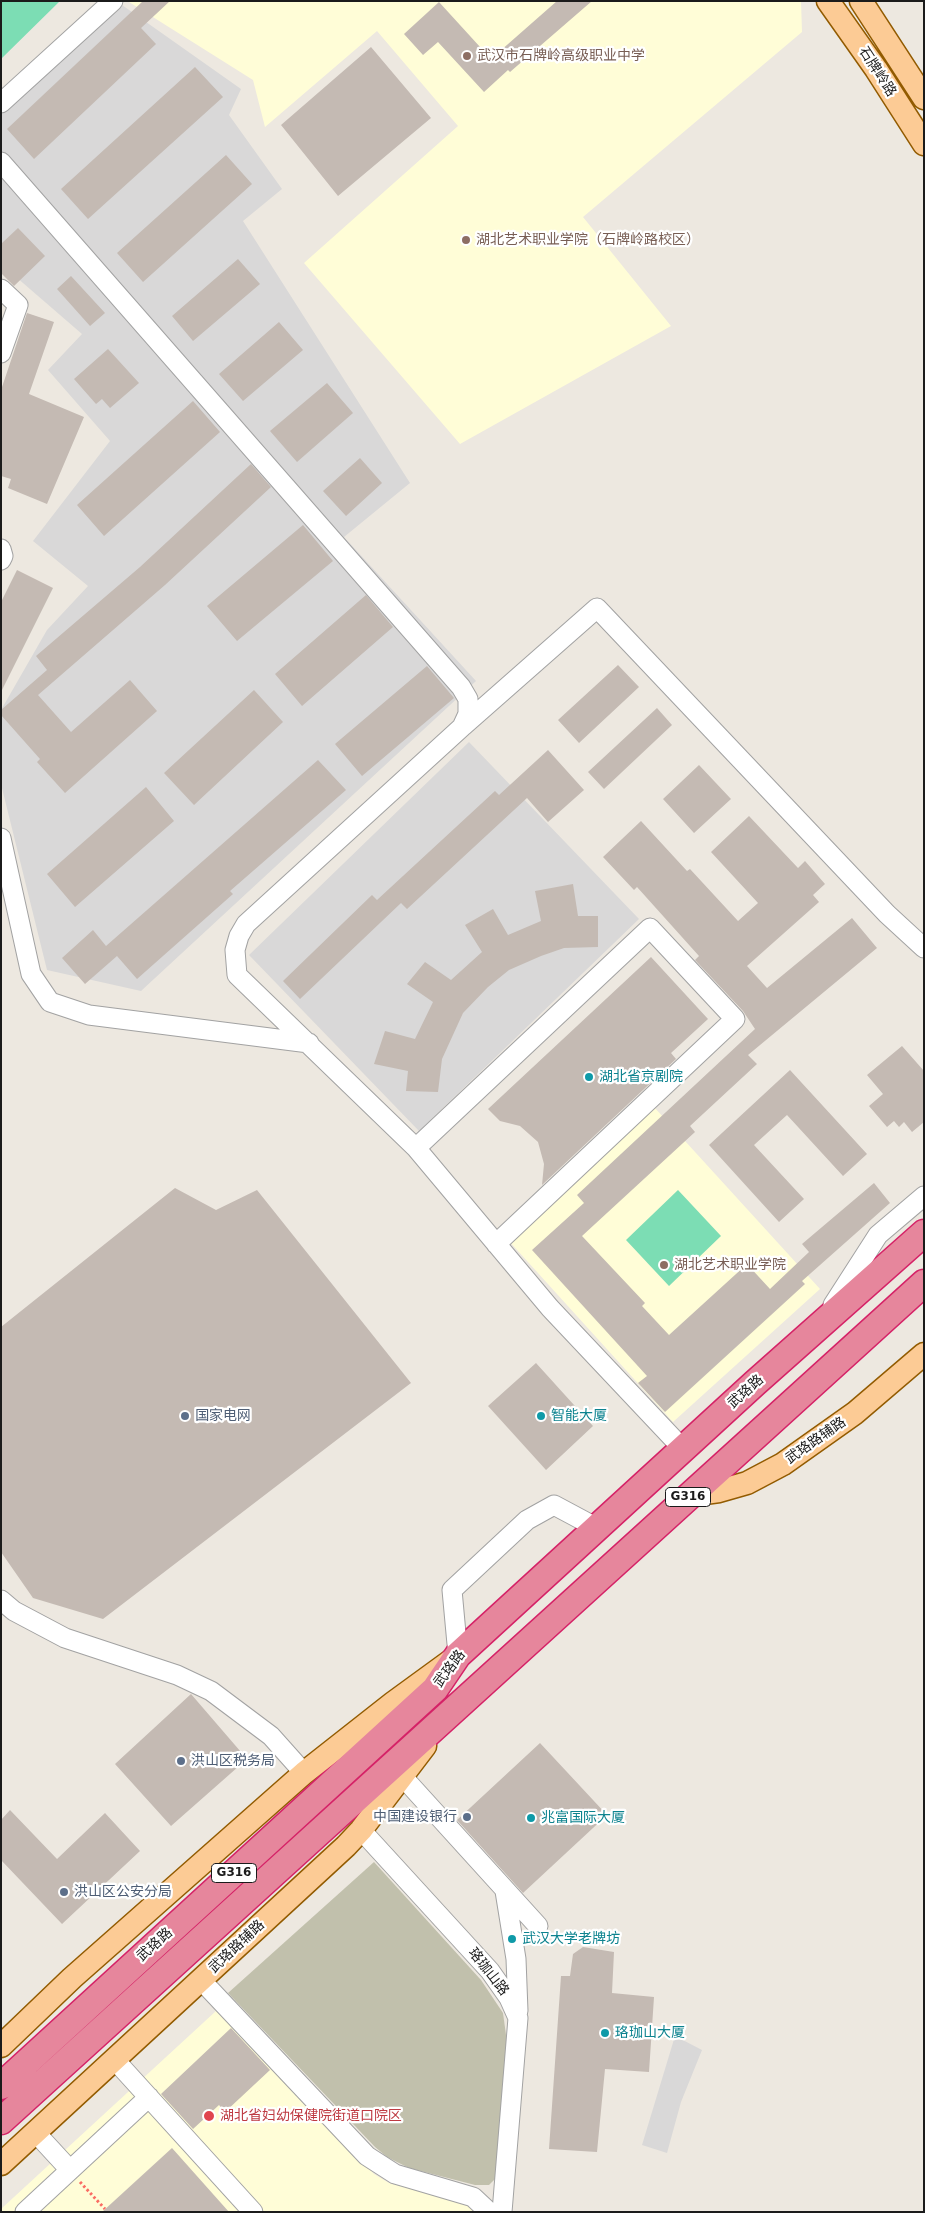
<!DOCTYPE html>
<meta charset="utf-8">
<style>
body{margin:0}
#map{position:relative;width:925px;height:2213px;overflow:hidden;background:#ede8e0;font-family:"DejaVu Sans",sans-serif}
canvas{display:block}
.frame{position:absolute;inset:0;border:2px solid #1b1b1b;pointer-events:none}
</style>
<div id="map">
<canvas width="925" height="2213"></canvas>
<div class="frame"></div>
</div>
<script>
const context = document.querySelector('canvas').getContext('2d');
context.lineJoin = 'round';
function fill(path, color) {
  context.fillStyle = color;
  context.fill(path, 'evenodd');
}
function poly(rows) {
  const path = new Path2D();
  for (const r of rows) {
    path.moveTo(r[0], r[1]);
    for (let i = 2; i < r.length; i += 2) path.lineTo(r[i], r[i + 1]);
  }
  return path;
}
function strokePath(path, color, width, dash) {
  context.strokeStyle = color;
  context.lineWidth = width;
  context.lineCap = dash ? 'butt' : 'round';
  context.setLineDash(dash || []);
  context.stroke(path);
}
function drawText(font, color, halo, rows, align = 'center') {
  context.font = font + ' "DejaVu Sans","Noto Sans SC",sans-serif';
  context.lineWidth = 4.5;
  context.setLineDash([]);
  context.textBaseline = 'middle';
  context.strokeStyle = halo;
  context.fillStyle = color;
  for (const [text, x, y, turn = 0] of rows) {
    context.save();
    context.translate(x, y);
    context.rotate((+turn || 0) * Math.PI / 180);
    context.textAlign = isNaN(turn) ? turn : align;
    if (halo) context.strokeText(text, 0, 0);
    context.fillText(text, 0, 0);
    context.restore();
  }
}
fill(poly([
 [122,5,241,89,229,115,282,189,243,221,410,483,344,537,476,681,141,991,47,970,1,784,1,710,47,630,88,586,33,541,110,441,48,370,82,334,1,264,1,111],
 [469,742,639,919,419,1131,249,955],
 [675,2036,702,2050,681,2102,667,2153,642,2145]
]), '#d9d8d8');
fill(poly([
 [801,1,802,32,583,217,671,326,460,444,304,263,458,126,377,31,265,127,253,80,129,2],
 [654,1107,820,1289,673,1422,508,1240],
 [216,2011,374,2174,389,2183,469,2204,479,2212,1,2212,1,2209]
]), '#fffdd7');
fill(poly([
 [374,1862,481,1980,503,2013,507,2042,498,2176,489,2185,475,2185,409,2168,387,2157,375,2147,228,1993]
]), '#c1c0ac');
fill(poly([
 [1,1,60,1,1,59],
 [678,1190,721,1236,669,1286,626,1240]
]), '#7cddb4');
fill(poly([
 [143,1,170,1,141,28,156,44,34,159,7,129],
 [557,1,592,1,510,72,508,70,484,92,438,42,423,55,404,34,439,2,491,59],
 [371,47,431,118,338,196,281,125],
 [195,67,223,97,88,219,61,189],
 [226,155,252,184,143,282,117,253],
 [18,228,45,256,14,286,1,273,1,244],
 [238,259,260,284,193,341,172,316],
 [71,276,105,313,90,326,57,289],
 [27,313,54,322,29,394,84,417,47,504,8,488,11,479,1,476,1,390],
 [279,322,303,350,243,401,219,374],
 [108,349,139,383,110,408,102,399,96,404,74,379],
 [327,383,353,413,297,462,270,431],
 [193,401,220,432,104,536,77,505],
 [360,458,382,483,346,516,323,491],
 [251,464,271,487,165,585,38,695,71,732,130,680,157,711,65,793,37,762,40,759,1,715,1,710,47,670,36,656,140,567],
 [303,525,333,561,237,641,207,606],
 [17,570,53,588,1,692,1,602],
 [366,595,393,627,302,706,275,674],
 [618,665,639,687,579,743,558,720],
 [427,666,454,698,362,776,335,744],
 [254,690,283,722,194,805,164,773],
 [657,708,672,725,604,789,588,772],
 [548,750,584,790,548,822,527,798,407,909,401,903,300,999,283,981,372,895,377,900,495,791,499,795],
 [318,760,346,790,230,891,233,894,137,979,117,956,85,984,62,958,93,930,106,946],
 [699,765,731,799,694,833,663,799],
 [146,787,174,821,75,907,47,874],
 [749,816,798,868,805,861,825,884,813,895,819,902,747,966,767,988,852,918,877,948,748,1055,757,1064,690,1126,695,1132,582,1236,645,1303,642,1306,669,1335,747,1264,770,1289,809,1252,802,1244,874,1183,890,1203,802,1281,805,1284,665,1412,638,1383,647,1376,532,1250,584,1203,577,1195,755,1029,743,1011,695,960,699,956,637,887,634,890,603,857,641,821,687,871,690,869,738,921,758,903,711,852],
 [573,884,578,916,598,916,598,947,564,948,541,956,509,970,488,987,463,1013,442,1059,438,1092,406,1091,408,1071,374,1064,385,1031,415,1039,433,1002,407,984,425,962,451,980,482,952,465,925,493,909,508,935,541,921,535,891],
 [651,957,708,1019,671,1053,676,1059,542,1185,544,1164,538,1142,520,1126,500,1121,488,1109],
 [902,1046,924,1071,924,1122,912,1132,904,1122,899,1127,894,1121,887,1127,869,1106,883,1094,867,1075],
 [790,1070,867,1154,843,1176,787,1115,754,1145,804,1199,779,1222,709,1145],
 [175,1188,216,1210,257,1190,411,1383,103,1619,33,1598,1,1552,1,1327],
 [536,1363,593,1426,546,1470,488,1406],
 [191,1694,247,1759,171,1826,115,1764],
 [540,1743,607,1815,523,1893,457,1820],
 [10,1810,57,1859,105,1813,140,1851,62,1924,1,1860,1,1820],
 [583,1947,614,1952,612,1993,654,1997,649,2072,605,2069,597,2152,549,2149,561,1976,570,1976,573,1954],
 [231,2028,270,2070,225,2112,219,2105,193,2129,161,2094],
 [172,2148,229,2212,102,2212]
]), '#c4bab3');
const minor = poly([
 [1,103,113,1],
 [1,162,461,687,468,699,468,714,462,727,246,924,239,936,235,950,237,975,416,1148,550,1308,683,1449],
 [1,289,18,305,1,353],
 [1,549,3,556,1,560],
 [463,726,597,608,887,914,924,948],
 [1,838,31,974,50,1002,89,1015,309,1043],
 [416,1148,650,928,735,1019,496,1244],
 [833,1305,878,1235,924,1196],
 [1,1600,14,1611,65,1638,177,1675,211,1691,271,1736,304,1773],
 [458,1655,452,1590,527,1520,554,1505,597,1528],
 [402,1776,538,1926],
 [361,1830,490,1971,509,1998,518,2018,502,2212],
 [505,1891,516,1959,518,2011],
 [201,1980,367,2156,395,2174,473,2197,489,2212],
 [114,2059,253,2212],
 [35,2132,70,2170],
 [25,2212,149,2097]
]);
const major = poly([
 [828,1,876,69,924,144],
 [861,1,924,98],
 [690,1495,719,1491,747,1483,783,1464,855,1413,924,1354],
 [1,2046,72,1978,304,1773,393,1703,452,1660],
 [1,2164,346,1846,361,1830,425,1746]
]);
const highway = poly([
 [1,2086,435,1689,458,1655,755,1383,924,1233],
 [1,2121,924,1283]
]);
strokePath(minor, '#a2a2a2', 21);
strokePath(major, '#925b00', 25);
strokePath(highway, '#d52267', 29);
strokePath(poly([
 [80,2182,105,2209]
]), '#fa6c63', 3, [2.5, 2.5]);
strokePath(minor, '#fff', 19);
strokePath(major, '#fccb95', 22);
strokePath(highway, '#e6869c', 26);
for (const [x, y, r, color] of [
 [467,56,5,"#8d6e63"],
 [466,240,5,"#8d6e63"],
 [589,1077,5,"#0f9aa8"],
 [664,1265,5,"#8d6e63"],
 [185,1416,5,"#5c6f8a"],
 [541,1416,5,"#0f9aa8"],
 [181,1761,5,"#5c6f8a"],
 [467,1817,5,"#5c6f8a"],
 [531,1818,5,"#0f9aa8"],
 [64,1892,5,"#5c6f8a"],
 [512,1939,5,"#0f9aa8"],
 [605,2033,5,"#0f9aa8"],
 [209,2116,6,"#e0444e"]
]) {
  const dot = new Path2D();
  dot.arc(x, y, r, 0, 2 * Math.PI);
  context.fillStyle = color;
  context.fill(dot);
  strokePath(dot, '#fff', 2);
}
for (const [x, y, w] of [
 [688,1497,45],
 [234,1873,45]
]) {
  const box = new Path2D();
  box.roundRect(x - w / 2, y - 9.5, w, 19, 4);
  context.fillStyle = '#fff';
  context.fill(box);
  strokePath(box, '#1b1b1b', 1);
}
drawText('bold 12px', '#1b1b1b', null, [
 ["G316",688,1497],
 ["G316",234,1873]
]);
drawText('14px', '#785e54', '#fff', [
 ["武汉市石牌岭高级职业中学",477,56],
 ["湖北艺术职业学院（石牌岭路校区）",476,240],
 ["湖北艺术职业学院",674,1265]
], 'left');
drawText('14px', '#1b1b1b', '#fff', [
 ["石牌岭路",877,72,57],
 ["武珞路",746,1392,-42],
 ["武珞路辅路",816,1441,-35],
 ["武珞路",450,1669,-53],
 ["武珞路",155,1945,-42],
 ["武珞路辅路",237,1947,-43],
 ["珞珈山路",488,1972,52]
]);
drawText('14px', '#0d838f', '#fff', [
 ["湖北省京剧院",599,1077],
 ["智能大厦",551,1416],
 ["兆富国际大厦",541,1818],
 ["武汉大学老牌坊",522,1939],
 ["珞珈山大厦",615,2033]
], 'left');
drawText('14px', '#4e5e75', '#fff', [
 ["国家电网",195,1416],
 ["洪山区税务局",191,1761],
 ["中国建设银行",457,1817,"right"],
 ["洪山区公安分局",74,1892]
], 'left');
drawText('14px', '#be3a42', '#fff', [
 ["湖北省妇幼保健院街道口院区",220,2116]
], 'left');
</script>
